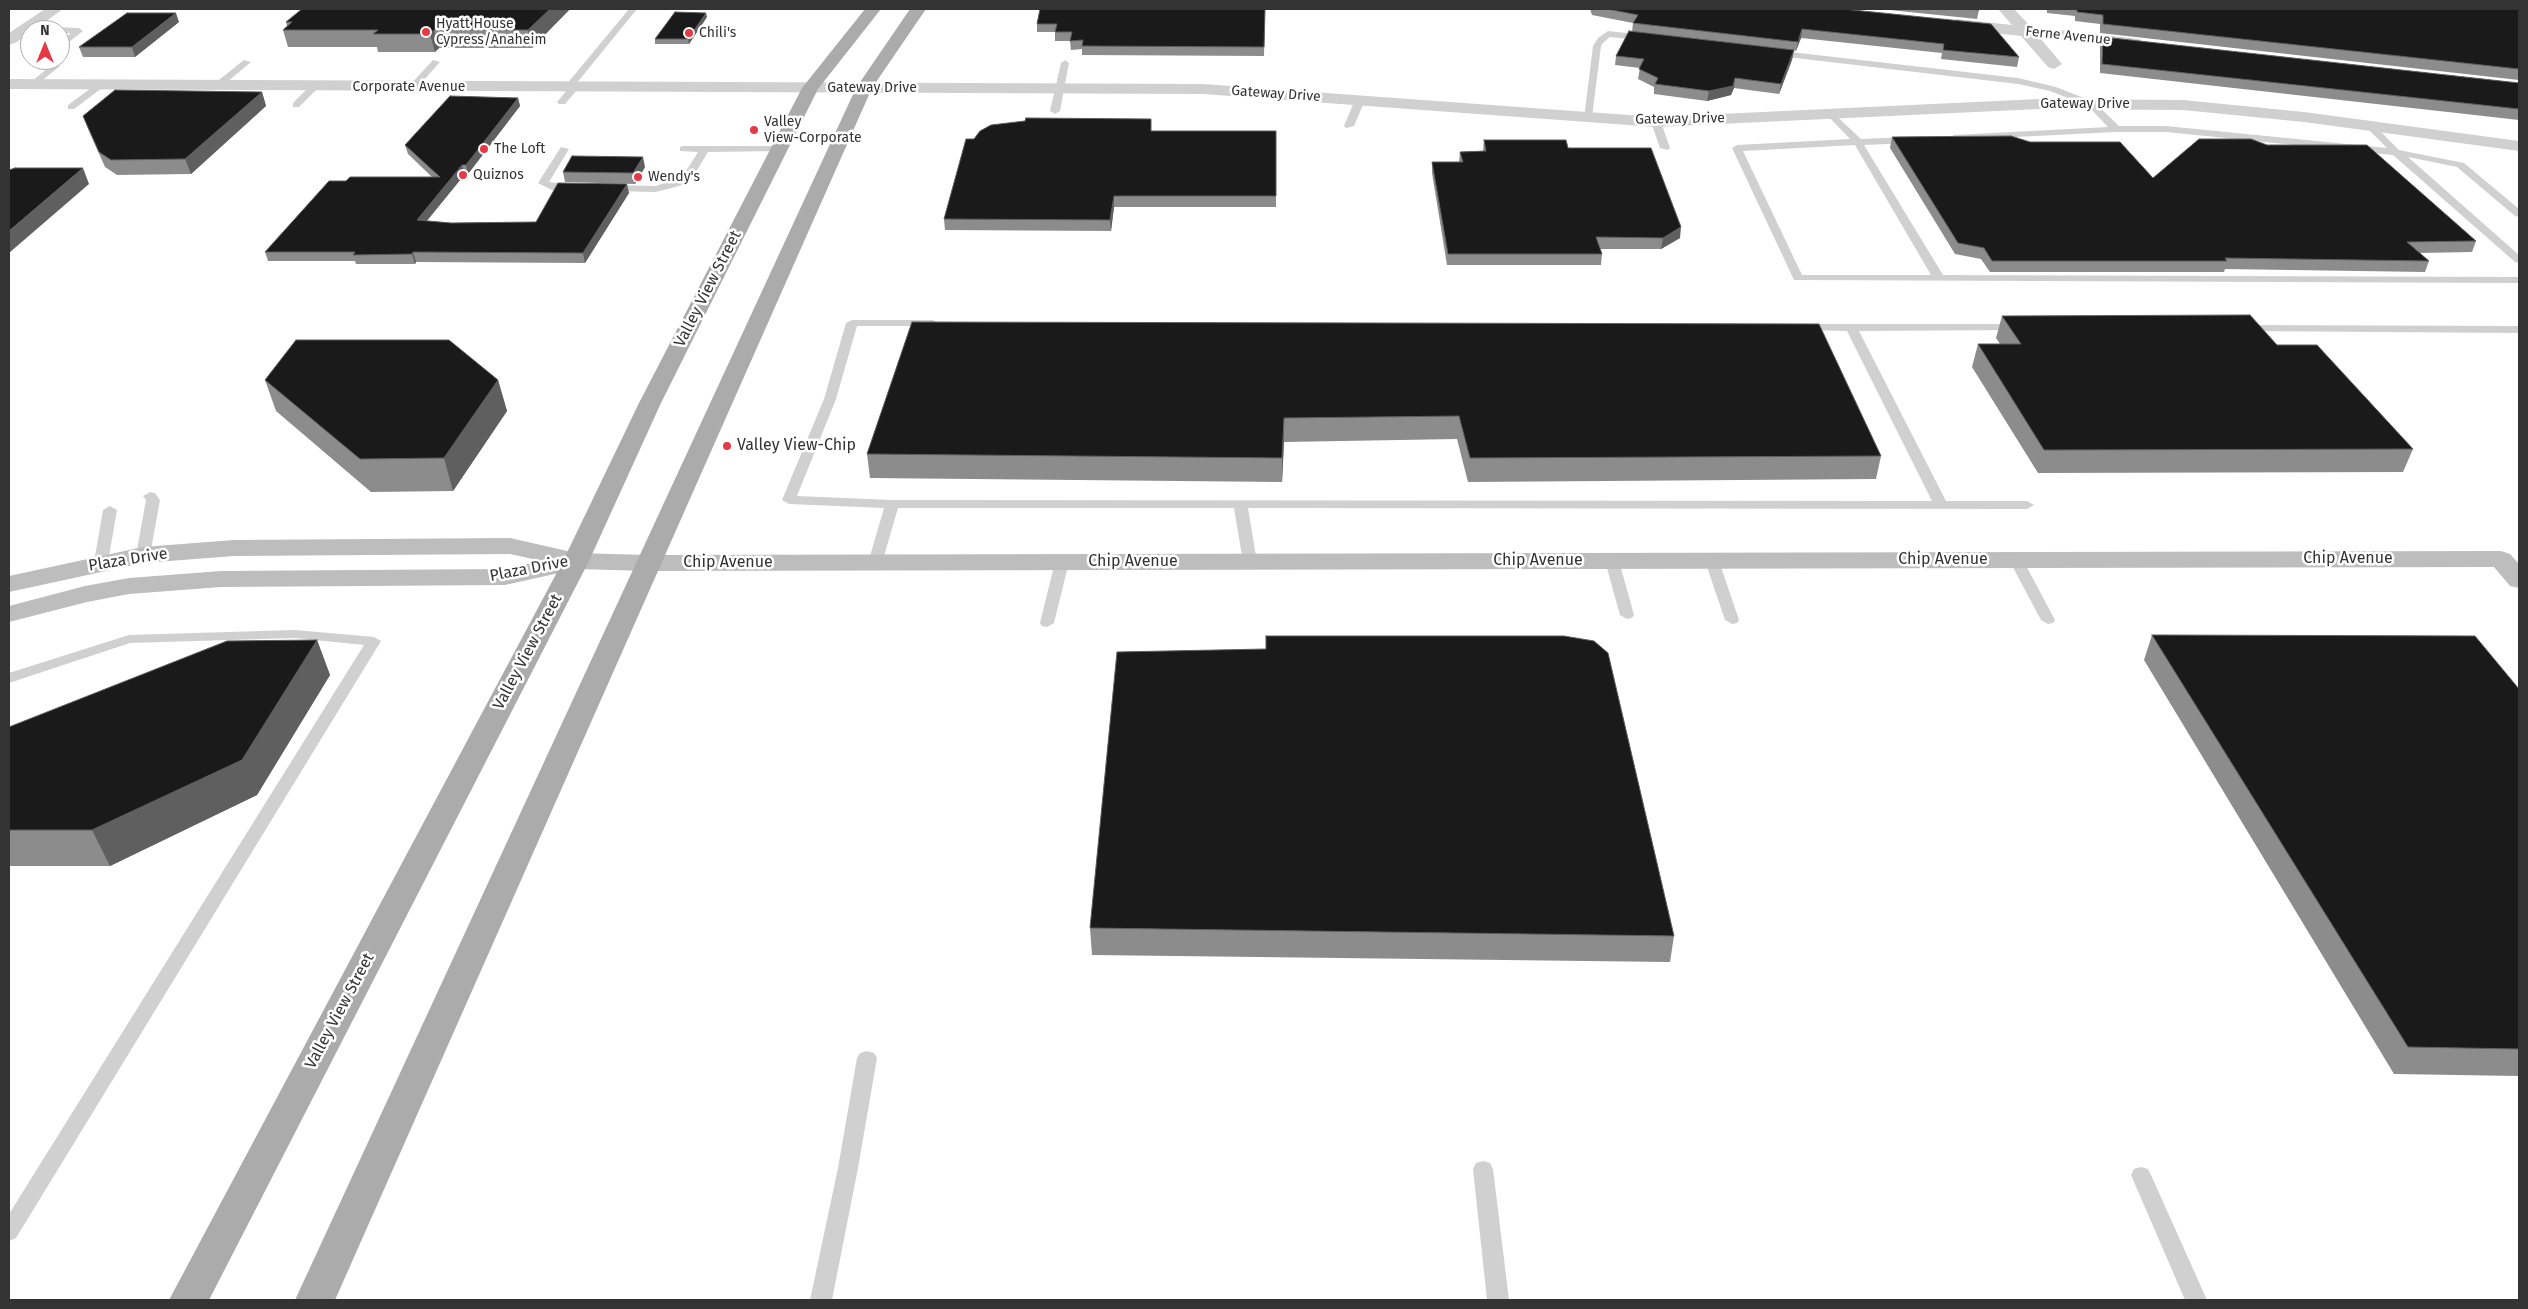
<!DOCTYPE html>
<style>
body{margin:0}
#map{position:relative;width:2528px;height:1309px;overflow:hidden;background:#fff;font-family:"Fira Sans",sans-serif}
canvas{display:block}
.frame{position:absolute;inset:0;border:10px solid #333;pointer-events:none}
.north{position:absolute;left:20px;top:20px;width:50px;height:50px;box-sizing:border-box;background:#fff;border:1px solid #adadad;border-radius:50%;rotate:0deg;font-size:14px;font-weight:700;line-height:20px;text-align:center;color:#333}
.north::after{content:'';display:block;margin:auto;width:18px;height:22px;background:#e63946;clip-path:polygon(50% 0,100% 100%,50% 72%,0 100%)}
</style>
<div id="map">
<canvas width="2528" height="1309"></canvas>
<div class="frame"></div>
<div class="north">N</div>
</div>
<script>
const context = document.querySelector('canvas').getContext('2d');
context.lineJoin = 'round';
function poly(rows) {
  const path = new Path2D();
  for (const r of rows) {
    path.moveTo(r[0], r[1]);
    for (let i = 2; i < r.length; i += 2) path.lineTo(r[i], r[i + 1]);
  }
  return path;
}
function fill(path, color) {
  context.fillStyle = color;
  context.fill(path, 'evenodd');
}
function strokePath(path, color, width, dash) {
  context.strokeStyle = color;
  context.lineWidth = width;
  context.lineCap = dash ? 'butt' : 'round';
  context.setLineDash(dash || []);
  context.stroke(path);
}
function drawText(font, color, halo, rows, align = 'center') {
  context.font = font + ' "Fira Sans",sans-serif';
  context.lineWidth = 5;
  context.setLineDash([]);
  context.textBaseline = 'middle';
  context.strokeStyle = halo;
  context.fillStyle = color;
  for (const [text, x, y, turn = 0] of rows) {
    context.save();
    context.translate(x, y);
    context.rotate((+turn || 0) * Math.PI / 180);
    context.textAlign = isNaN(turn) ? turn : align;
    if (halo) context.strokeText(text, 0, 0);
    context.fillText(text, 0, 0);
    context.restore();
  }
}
fill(poly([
 [629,9,637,9,576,84,580,87,578,89,565,104,559,104,557,102,568,89,564,87,566,85,629,9],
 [25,26,79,28,83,31,60,49,60,42,71,33,60,33,60,30,22,31,22,27,25,26],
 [1608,31,1646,35,1650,38,1646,41,1610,37,1604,42,1601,46,1592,117,1584,119,1593,46,1598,38,1608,31],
 [1773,50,2018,78,2056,87,2094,102,2119,126,2166,126,2387,148,2365,126,2373,124,2399,150,2464,163,2519,209,2519,217,2515,216,2457,167,2408,157,2519,255,2519,263,2515,262,2393,155,2166,132,2116,132,1956,140,1953,139,1953,135,2108,127,2088,106,2050,91,2018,84,1770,55,1769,53,1773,50],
 [37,60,45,60,60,66,34,87,31,86,31,82,49,67,37,64,37,60],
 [244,60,251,62,221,87,215,87,215,83,244,60],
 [433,60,440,62,416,89,410,89,410,85,433,60],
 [1065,60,1069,63,1060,111,1055,114,1050,111,1061,63,1065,60],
 [98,83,106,85,74,109,68,109,68,105,98,83],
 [312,84,320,86,299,107,293,107,293,103,312,84],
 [1360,97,1365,100,1354,126,1346,128,1344,126,1355,100,1360,97],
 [1831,111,1861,139,1910,137,1915,140,1910,143,1864,145,1943,275,2519,277,2519,283,1794,280,1732,148,1737,145,1850,139,1826,114,1831,111],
 [1855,145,1931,275,1802,275,1743,151,1855,145],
 [1656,119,1661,122,1670,148,1668,150,1660,148,1651,122,1656,119],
 [778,146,781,147,781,151,708,152,691,180,679,186,656,192,609,191,604,188,609,185,656,186,683,176,698,152,680,151,680,147,683,146,778,146],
 [561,147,569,149,549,182,580,186,580,190,552,190,538,183,561,147],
 [852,320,933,320,939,323,933,326,857,326,836,399,797,496,892,500,1932,501,1847,331,1801,330,1795,327,1801,324,2018,324,2022,326,2022,330,1859,331,1946,501,2027,501,2034,505,2027,509,1248,508,1257,562,1250,566,1243,562,1234,508,898,508,882,563,875,567,868,563,884,508,789,504,782,500,824,399,846,323,852,320],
 [2243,325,2519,326,2519,333,2239,331,2239,327,2243,325],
 [150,492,155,493,160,500,150,555,143,559,136,555,146,500,143,496,150,492],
 [110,506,117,510,108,562,101,566,94,562,103,510,110,506],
 [2016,556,2023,560,2055,620,2053,623,2048,624,2041,620,2009,560,2016,556],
 [1612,557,1619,561,1634,615,1632,618,1627,619,1620,615,1605,561,1612,557],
 [1712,557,1719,561,1739,620,1737,623,1732,624,1725,620,1705,561,1712,557],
 [1062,558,1069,562,1054,623,1047,627,1042,626,1040,623,1055,562,1062,558],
 [295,630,374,637,381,641,16,1238,9,1241,9,1214,364,645,295,638,130,643,9,683,9,673,129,635,295,630],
 [867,1051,874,1053,877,1058,858,1168,832,1300,810,1300,838,1168,857,1058,860,1053,867,1051],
 [1483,1161,1490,1163,1493,1169,1509,1300,1487,1300,1473,1169,1476,1163,1483,1161],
 [2141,1167,2148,1169,2151,1175,2207,1300,2185,1300,2131,1175,2134,1169,2141,1167]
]), '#d0d0d0');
fill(poly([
 [45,9,63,9,34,30,30,30,30,33,15,43,9,45,9,33,45,9],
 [1998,9,2014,9,2031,27,2139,39,2147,44,2139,49,2040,38,2062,64,2054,69,2048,67,2021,36,1956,29,1948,24,1956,19,2012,25,1998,9],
 [9,79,1203,84,1656,117,2039,99,2183,100,2304,112,2519,141,2519,151,2304,122,2183,110,2039,109,1656,127,1203,94,9,89,9,79]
]), '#d0d0d0');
fill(poly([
 [510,538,576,553,648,555,2501,551,2510,554,2519,564,2519,588,2510,586,2494,567,648,571,577,569,505,585,221,587,129,594,87,602,9,622,9,606,85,586,129,578,221,571,505,569,542,561,510,554,234,556,143,563,9,592,9,576,143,547,234,540,510,538]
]), '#bdbdbd');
fill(poly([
 [865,9,881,9,818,89,661,403,589,561,209,1300,169,1300,563,561,639,403,802,88,865,9],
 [910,9,926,9,872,88,335,1300,295,1300,856,88,910,9]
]), '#ababab');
fill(poly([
 [302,9,570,9,532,48,439,48,435,52,378,52,377,47,288,47,283,30,287,26,286,22],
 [1265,9,1264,56,1082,55,1082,49,1071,50,1070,41,1055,41,1055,32,1037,32,1037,24],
 [1590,9,1780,9,2019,57,2017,67,1941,59,1942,53,1801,38,1796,51,1794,50,1792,60,1779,94,1734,88,1731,95,1707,101,1654,94,1654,87,1638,79,1640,68,1615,65,1616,56,1632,32,1633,23,1592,15],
 [1880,9,1977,9,1979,10,1977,19],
 [2047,9,2519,9,2519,80,2100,33,2100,24,2075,21,2075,16,2047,13],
 [707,17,689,44,655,44,655,39],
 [179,22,135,57,83,57,79,47],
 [2103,37,2519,83,2519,120,2100,73,2100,47],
 [262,92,266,106,191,174,117,175,105,167,89,131,83,116],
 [518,98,520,106,468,174,465,174,427,221,451,223,536,222,629,193,585,263,416,262,415,264,356,264,355,261,268,261,265,252,346,181,432,177,408,154,405,145],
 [1152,131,1276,131,1276,207,1114,207,1111,231,945,230,944,219,974,139],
 [1892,137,2030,142,2153,178,2476,241,2472,252,2419,253,2429,261,2425,272,2225,269,2224,272,1990,272,1981,259,1955,254,1890,148],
 [1484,140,1568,148,1680,238,1661,249,1600,249,1602,254,1601,265,1447,265,1432,173,1432,162,1459,162,1460,152,1483,151],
 [645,167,635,184,565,182,563,172],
 [2002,316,2277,345,2413,449,2403,472,2038,473,1972,367,1978,344,2000,344,1996,338],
 [912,322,1881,456,1876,479,1468,482,1457,439,1284,442,1282,482,870,478,867,454],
 [265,380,498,380,507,411,453,491,371,492,276,411],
 [2152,635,2519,689,2519,1076,2394,1074,2144,660],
 [317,640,330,675,257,795,110,866,9,866,9,727],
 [1090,928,1674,936,1670,962,1092,955]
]), '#8c8c8c');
fill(poly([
 [550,9,570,9,532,48,528,30],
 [176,13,179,22,135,57,132,47],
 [706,13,707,17,689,44,688,39],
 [1802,29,1801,38,1796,51,1798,42],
 [434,30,439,48,435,52,430,34],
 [1794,50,1792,60,1779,94,1781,84],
 [1735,78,1734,88,1731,95,1707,101,1709,91],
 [262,92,266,106,191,174,185,159],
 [518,98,520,106,468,174,466,165],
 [643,157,645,167,635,184,633,173],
 [462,165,465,174,420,229,417,220],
 [83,168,89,184,9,253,9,231],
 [627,184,629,193,585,263,583,253],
 [1114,196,1114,207,1111,231,1110,220],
 [1681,227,1680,238,1661,249,1663,238],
 [413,252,416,262,415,264,412,254],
 [498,380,507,411,453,491,444,458],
 [1284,418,1284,442,1282,482,1282,458],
 [317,640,330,675,257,795,110,866,92,830]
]), '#5f5f5f');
const building = poly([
 [302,9,550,9,528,30,434,30,430,34,373,34,378,30,283,30,292,22,286,22,302,9],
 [1040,9,1265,9,1264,47,1082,46,1083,40,1070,41,1072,32,1055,32,1057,24,1037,24,1040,9],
 [1607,9,1843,9,1991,24,2019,57,1943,50,1944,44,1802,29,1798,42,1633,23,1638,15,1607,9],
 [1963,9,1977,9,1979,10,1963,9],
 [2077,9,2519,9,2519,69,2103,24,2103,15,2077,12,2077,9],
 [675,12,706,13,688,39,655,39,675,12],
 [127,13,176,13,132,47,79,47,127,13],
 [1629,31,1794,50,1781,84,1735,78,1733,86,1709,91,1655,84,1658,78,1639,69,1644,59,1616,56,1629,31],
 [2103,37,2519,83,2519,109,2102,64,2103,37],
 [115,90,262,92,185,159,111,160,99,152,83,116,115,90],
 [450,96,518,98,466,165,462,165,417,220,451,223,536,222,558,183,627,184,583,253,413,252,412,254,353,255,355,252,265,252,329,181,346,181,350,177,440,177,405,145,450,96],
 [1026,118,1151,119,1151,131,1276,131,1276,196,1114,196,1110,220,944,219,966,139,974,139,980,131,991,125,1025,121,1026,118],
 [2011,136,2030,142,2120,142,2153,178,2199,139,2251,139,2267,145,2367,145,2476,241,2407,242,2429,261,2225,258,2227,261,1992,261,1984,248,1958,243,1892,137,2011,136],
 [1484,140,1566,140,1568,148,1651,148,1681,227,1663,238,1596,237,1602,254,1448,254,1432,162,1463,162,1460,152,1486,151,1484,140],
 [572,156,643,157,633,173,563,172,572,156],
 [15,168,83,168,9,231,9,170,15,168],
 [2250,315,2277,345,2317,345,2413,449,2044,450,1978,344,2021,344,2002,316,2250,315],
 [912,322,1819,324,1881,456,1470,458,1459,416,1284,418,1282,458,867,454,912,322],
 [296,340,449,340,498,380,444,458,360,459,265,380,296,340],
 [2152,635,2475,636,2519,689,2519,1049,2408,1047,2152,635],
 [1266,636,1564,636,1594,641,1608,653,1674,936,1090,928,1117,652,1266,649,1266,636],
 [317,640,242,760,92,830,9,830,9,727,227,641,317,640]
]);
fill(building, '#1a1a1a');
strokePath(building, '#5f5f5f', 1);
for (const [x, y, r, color] of [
 [426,32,5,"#e63946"],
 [689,33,5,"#e63946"],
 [754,130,5,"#e63946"],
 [484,149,5,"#e63946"],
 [463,175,5,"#e63946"],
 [638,177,5,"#e63946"],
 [727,446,5,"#e63946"]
]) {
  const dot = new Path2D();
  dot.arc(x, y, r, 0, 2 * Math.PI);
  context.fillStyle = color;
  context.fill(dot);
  strokePath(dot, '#fff', 2);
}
drawText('14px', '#333', '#fff', [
 ["Hyatt House",436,24],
 ["Cypress/Anaheim",436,40],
 ["Chili's",699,33],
 ["Valley",764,122],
 ["View-Corporate",764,138],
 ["The Loft",494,149],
 ["Quiznos",473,175],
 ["Wendy's",648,177]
], 'left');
drawText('14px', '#333', '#fff', [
 ["Ferne Avenue",2068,36,6],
 ["Corporate Avenue",409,87],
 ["Gateway Drive",872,88],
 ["Gateway Drive",1276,94,4],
 ["Gateway Drive",2085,104],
 ["Gateway Drive",1680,119,-1]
]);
drawText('16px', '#333', '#fff', [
 ["Valley View Street",708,289,-63],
 ["Chip Avenue",2348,559],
 ["Plaza Drive",128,560,-9],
 ["Chip Avenue",1943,560],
 ["Chip Avenue",1538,561],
 ["Chip Avenue",1133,562],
 ["Chip Avenue",728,563],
 ["Plaza Drive",529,569,-11],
 ["Valley View Street",528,652,-62],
 ["Valley View Street",340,1011,-62]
]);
drawText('16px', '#333', '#fff', [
 ["Valley View-Chip",737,446]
], 'left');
</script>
